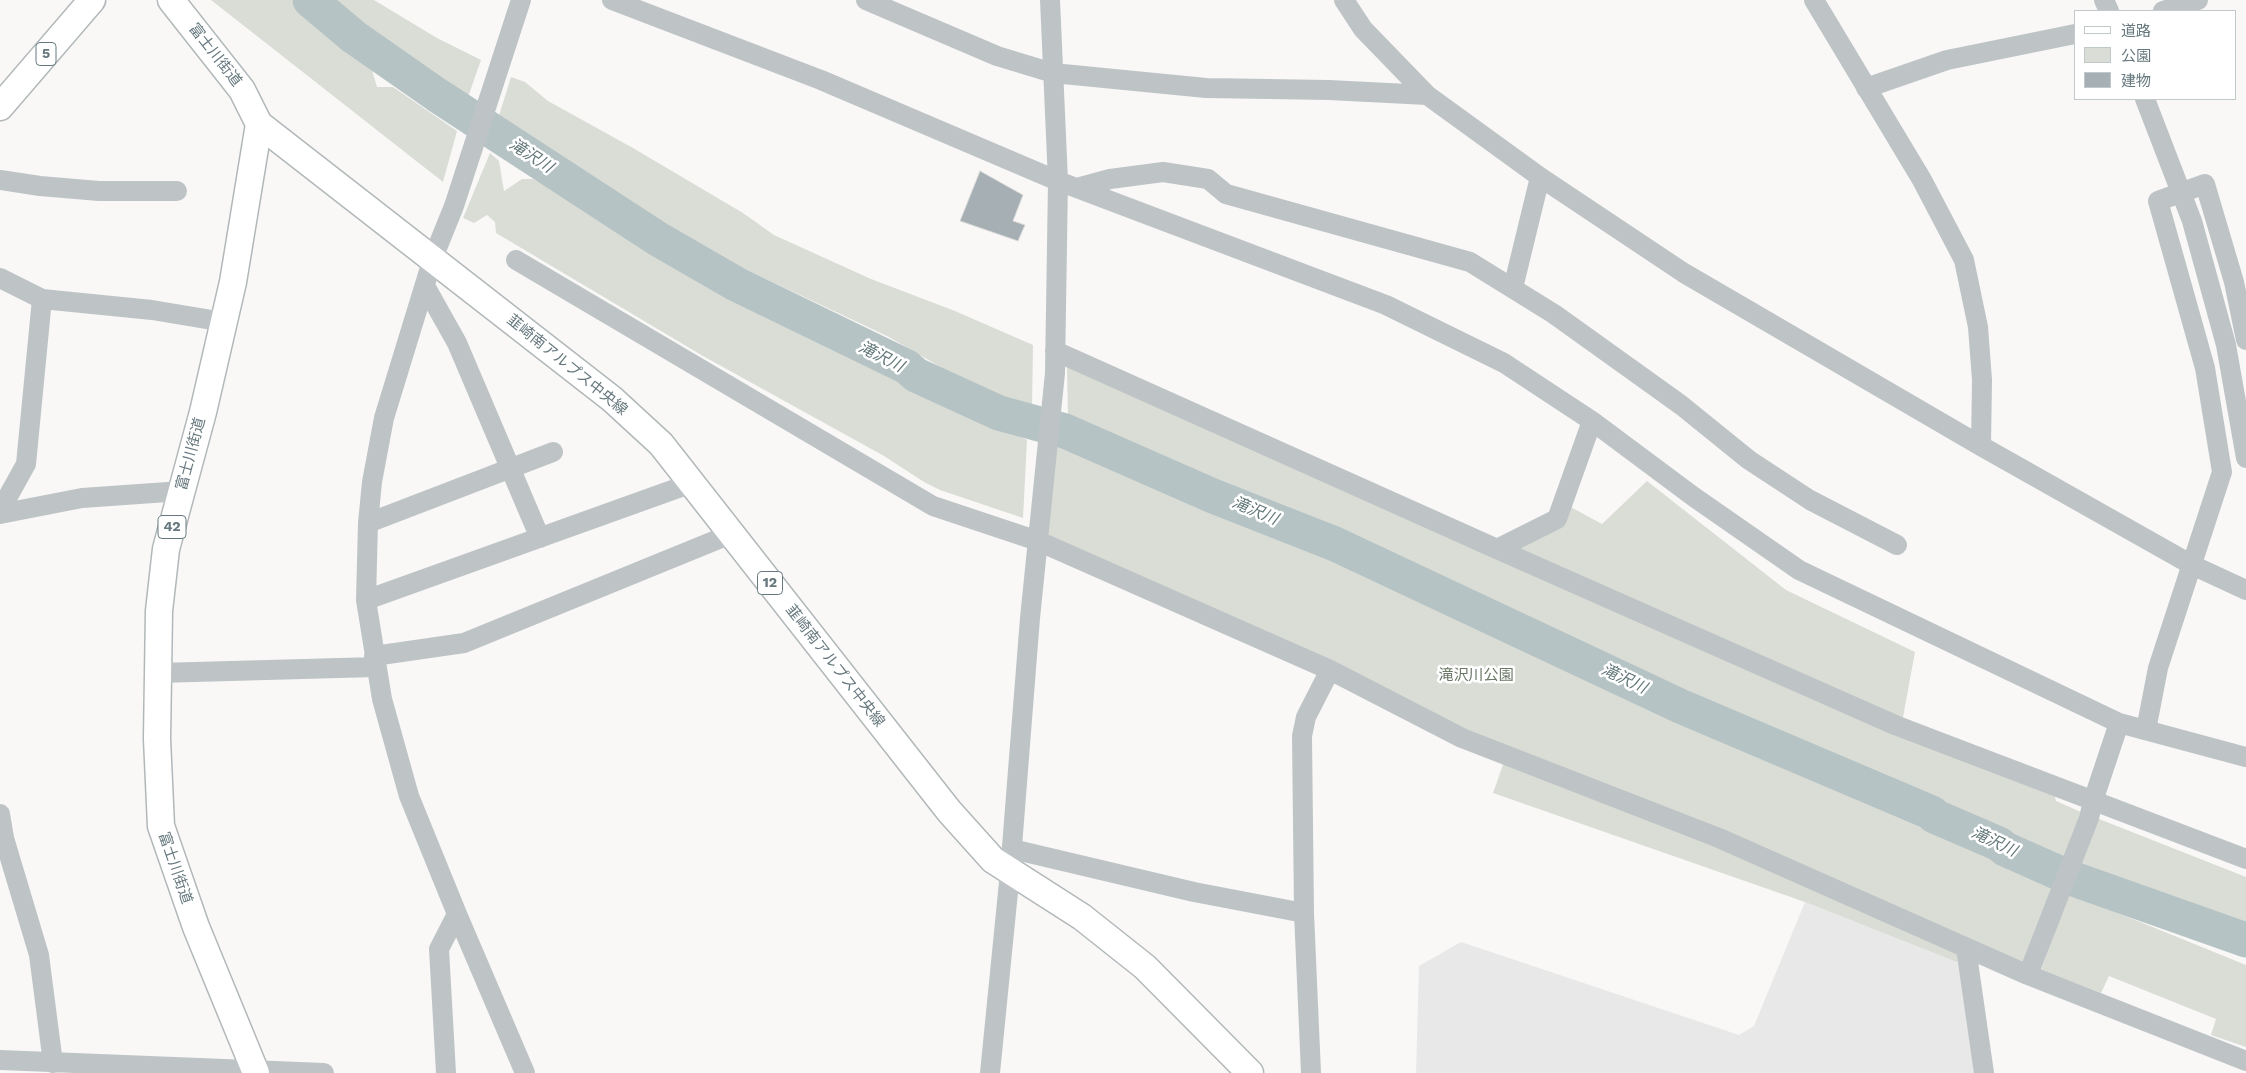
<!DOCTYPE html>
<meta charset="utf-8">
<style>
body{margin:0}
#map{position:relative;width:2246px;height:1073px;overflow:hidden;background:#f9f8f7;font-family:"Work Sans","Noto Sans JP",sans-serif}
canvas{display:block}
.legend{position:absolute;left:2074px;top:10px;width:162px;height:90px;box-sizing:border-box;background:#fff;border:1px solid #c2c9cb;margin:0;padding:6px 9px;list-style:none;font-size:15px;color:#66787e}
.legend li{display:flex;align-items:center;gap:10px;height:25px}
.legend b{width:25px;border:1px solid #c2c9cb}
</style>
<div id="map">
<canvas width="2246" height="1073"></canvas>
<ul class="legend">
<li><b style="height:6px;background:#fff"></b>道路</li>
<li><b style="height:14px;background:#daddd6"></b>公園</li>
<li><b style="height:14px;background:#a6afb3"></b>建物</li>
</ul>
</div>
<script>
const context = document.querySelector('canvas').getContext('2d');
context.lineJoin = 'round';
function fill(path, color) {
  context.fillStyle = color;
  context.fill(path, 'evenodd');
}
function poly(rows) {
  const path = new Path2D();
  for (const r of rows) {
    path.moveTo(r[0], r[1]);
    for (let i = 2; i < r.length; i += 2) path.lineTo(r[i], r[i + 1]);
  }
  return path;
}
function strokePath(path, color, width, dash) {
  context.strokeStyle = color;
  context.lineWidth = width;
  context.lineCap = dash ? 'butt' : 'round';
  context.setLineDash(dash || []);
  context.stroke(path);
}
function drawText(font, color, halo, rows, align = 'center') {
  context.font = font + ' "Work Sans","Noto Sans JP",sans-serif';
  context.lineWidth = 5;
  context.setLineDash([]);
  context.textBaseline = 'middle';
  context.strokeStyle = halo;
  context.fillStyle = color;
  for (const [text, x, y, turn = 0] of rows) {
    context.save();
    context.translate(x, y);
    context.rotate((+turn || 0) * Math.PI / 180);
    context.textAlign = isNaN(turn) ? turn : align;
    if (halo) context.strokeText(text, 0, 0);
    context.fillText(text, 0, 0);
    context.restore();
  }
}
fill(poly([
 [1805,902,1959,963,1975,1073,1416,1073,1419,966,1461,942,1739,1035,1754,1026]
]), '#e7e8e7');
fill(poly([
 [211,0,292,0,297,9,304,11,371,67,377,87,393,87,457,131,443,182],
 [322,0,374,0,437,38,481,60,467,100,441,86,347,23],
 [511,77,525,82,548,101,633,148,743,213,774,235,871,279,955,311,1033,345,1032,408,961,379,889,337,732,263,657,221,576,168,497,122],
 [490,153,499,161,504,191,522,179,533,179,563,195,595,217,659,255,756,308,822,342,949,402,967,416,979,416,1027,440,1023,518,940,490,924,482,884,456,703,356,496,233,495,222,487,215,474,223,463,218],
 [1067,365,1498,555,1567,505,1602,524,1647,481,1786,590,1915,652,1901,728,2052,785,2056,801,2081,812,2064,860,1947,807,1836,761,1448,591,1450,579,1425,579,1068,422],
 [1049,423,1213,496,1319,538,1378,564,1659,696,1932,813,2027,859,2061,893,2028,975,1471,741,1038,541],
 [1505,759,1713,840,1962,952,1964,965,1805,902,1493,793],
 [2094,817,2246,877,2246,932,2078,866],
 [2069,893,2246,965,2246,1047,2211,1035,2216,1019,2109,976,2101,993,2041,970]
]), '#daddd6');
strokePath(poly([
 [310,0,354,37,437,95,658,239,736,284,907,367,916,375,999,413,1065,431,1213,496,1335,544,1680,706,1932,813,1934,816,1999,844,2005,849,2068,877,2246,940]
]), '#b6c3c5', 35);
const building = poly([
 [980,171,1023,195,1013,221,1025,225,1018,241,960,221,980,171]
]);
fill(building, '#a6afb3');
strokePath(building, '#dadad9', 1);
const major = poly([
 [171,0,242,90,259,124,233,282,203,412,166,549,159,611,157,739,161,826,196,927,256,1073],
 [0,107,92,0],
 [259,124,612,399,661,444,949,811,993,860,1082,917,1145,967,1250,1073]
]);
strokePath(major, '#b2b8ba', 29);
strokePath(poly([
 [521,0,454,206,433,258,384,418,372,482,368,523,366,600,382,699,409,796,457,914,525,1073],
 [612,0,821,80,1058,181,1386,305,1504,363,1592,421,1694,497,1799,570,2119,723,2246,757],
 [866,0,997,56,1053,73,1206,88,1329,90,1427,95],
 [1344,0,1363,29,1427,95,1540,177,1684,273,1981,446,2192,565,2246,590],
 [1814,0,1922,180,1964,260,1978,327,1982,380,1981,446],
 [2104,0,2109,11],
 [2163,11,2198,0],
 [1866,88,1947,60,2075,34],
 [2145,99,2192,221,2226,345,2246,458],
 [0,180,40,186,99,191,177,191],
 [1077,188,1110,179,1163,172,1208,179,1226,194,1470,262,1554,314,1681,405,1749,460,1810,500,1897,545],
 [516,260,933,506,1038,541,1330,670,1462,738,1719,838,2028,975,2246,1061],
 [0,278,42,299,26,464,0,511],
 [425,286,457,343,540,538],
 [1513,288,1540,177],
 [42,299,152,310,224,322],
 [1055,351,1497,549,1557,519,1592,421],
 [0,514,82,498,182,491],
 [368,523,553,452],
 [1497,549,1895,725,2246,859],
 [366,600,692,483],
 [374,656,464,643,731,534],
 [158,673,376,667],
 [2146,730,2158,668,2222,472,2205,368,2158,201,2205,184,2234,282,2246,340],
 [0,814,4,838,39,955,53,1063],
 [1012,849,1194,892,1304,913],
 [1966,948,1984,1073],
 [2028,975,2089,818,2093,801,2119,723],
 [0,1060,324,1073],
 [446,1073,439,949,457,914],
 [990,1073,1010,872,1030,618,1055,373,1058,181,1050,0],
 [1311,1073,1304,913,1302,736,1306,717,1330,670]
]), '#bec4c6', 20);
strokePath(major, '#fff', 26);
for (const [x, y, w] of [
 [46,54,20],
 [172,527,28],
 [770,583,25]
]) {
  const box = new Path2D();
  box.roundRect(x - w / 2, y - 11.5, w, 23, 4);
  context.fillStyle = '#fff';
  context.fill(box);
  strokePath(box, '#66787e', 1);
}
drawText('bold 14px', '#66787e', null, [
 ["5",46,54],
 ["42",172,527],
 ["12",770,583]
]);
drawText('15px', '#66787e', '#fff', [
 ["富士川街道",215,55,52],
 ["韮崎南アルプス中央線",567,365,39],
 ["富士川街道",191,454,-75],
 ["韮崎南アルプス中央線",835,666,52],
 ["富士川街道",175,868,71]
]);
drawText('15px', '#6b7765', '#fff', [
 ["滝沢川公園",1476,676]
]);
drawText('italic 16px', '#627678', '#fff', [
 ["滝沢川",531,156,33],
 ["滝沢川",881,357,27],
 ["滝沢川",1255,511,23],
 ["滝沢川",1624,679,25],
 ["滝沢川",1994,842,25]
]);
</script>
